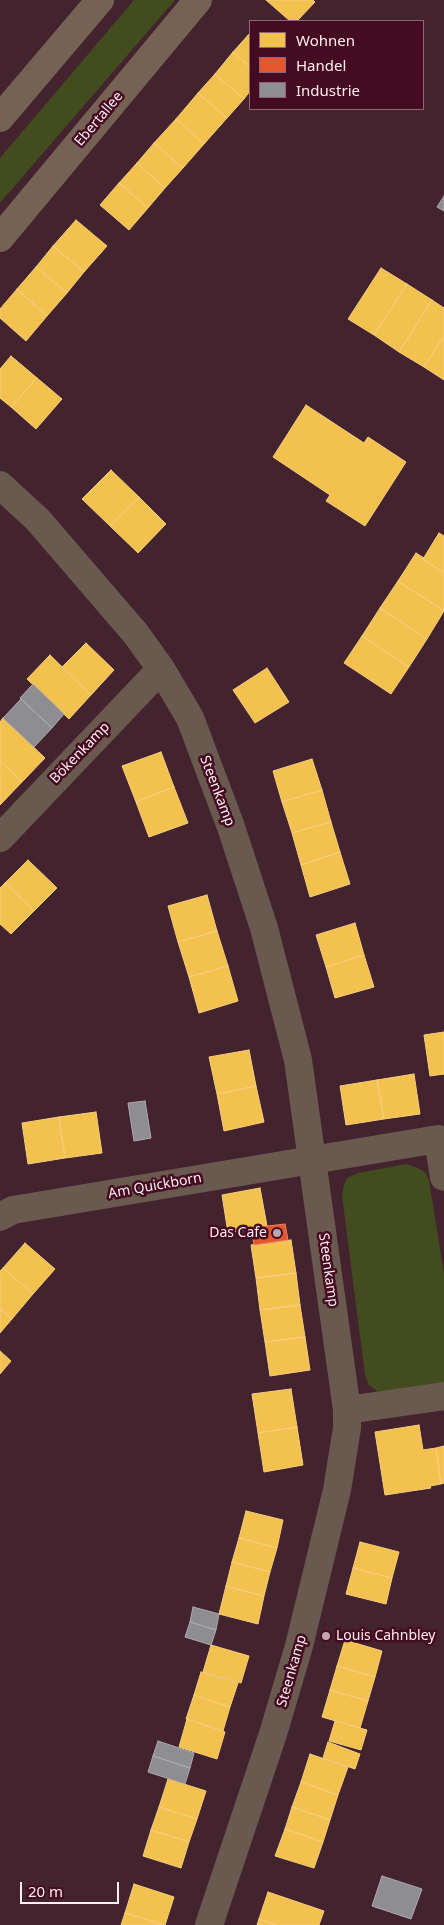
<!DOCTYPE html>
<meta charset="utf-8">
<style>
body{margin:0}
#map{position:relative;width:444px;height:1925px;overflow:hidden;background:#43232e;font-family:"Noto Sans",sans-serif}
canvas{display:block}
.legend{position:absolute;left:249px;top:20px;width:175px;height:90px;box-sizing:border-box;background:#440b21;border:1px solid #8e6675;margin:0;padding:6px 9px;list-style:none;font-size:15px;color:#feeef2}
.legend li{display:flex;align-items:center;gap:10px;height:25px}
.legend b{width:25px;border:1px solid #8e6675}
.scale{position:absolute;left:20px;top:1882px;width:99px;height:22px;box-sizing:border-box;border:2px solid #feeef2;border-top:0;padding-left:6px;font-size:15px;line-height:18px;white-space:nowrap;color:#feeef2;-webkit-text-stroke:4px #440b21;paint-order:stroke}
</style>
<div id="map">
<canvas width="444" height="1925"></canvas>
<ul class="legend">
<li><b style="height:14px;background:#f2c14e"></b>Wohnen</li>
<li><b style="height:14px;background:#e4572e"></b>Handel</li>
<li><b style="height:14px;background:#8d8d92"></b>Industrie</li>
</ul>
<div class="scale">20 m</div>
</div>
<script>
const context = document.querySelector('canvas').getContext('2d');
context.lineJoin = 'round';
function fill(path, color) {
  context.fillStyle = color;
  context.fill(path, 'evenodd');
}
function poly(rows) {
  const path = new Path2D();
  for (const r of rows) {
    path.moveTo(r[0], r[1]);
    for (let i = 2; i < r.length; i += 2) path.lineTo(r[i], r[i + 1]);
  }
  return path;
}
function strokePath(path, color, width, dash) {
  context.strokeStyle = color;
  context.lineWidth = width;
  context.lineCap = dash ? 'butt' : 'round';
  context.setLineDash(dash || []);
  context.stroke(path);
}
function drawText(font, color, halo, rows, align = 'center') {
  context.font = font + ' "Noto Sans",sans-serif';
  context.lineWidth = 5;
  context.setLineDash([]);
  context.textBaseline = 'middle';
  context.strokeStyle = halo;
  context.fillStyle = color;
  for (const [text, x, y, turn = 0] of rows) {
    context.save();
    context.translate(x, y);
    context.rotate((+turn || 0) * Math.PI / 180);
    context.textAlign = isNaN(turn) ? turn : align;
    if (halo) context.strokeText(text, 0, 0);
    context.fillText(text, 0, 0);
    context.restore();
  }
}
fill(poly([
 [134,0,175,0,0,203,0,158],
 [406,1164,418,1168,425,1172,429,1180,444,1274,444,1384,378,1392,369,1385,365,1375,342,1196,344,1185,347,1178,358,1173]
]), '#434c1e');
const homes = poly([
 [266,0,313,0,315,2,297,21,290,21,266,0],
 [250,33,250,67,233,52,250,33],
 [233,52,250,67,250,91,244,99,215,74,233,52],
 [215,74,244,99,227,118,198,93,215,74],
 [198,93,227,118,204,144,176,119,198,93],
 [176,119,204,144,183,168,154,143,176,119],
 [154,143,183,168,165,188,137,163,154,143],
 [137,163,165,188,148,208,119,183,137,163],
 [119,183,148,208,129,230,100,205,119,183],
 [76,220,107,246,84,272,53,246,76,220],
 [53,246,84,272,67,293,36,267,53,246],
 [36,267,67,293,47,316,17,289,36,267],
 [381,268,407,284,374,335,348,319,381,268],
 [407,284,432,300,399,352,374,335,407,284],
 [17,289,47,316,26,341,0,318,0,309,17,289],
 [432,300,444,308,444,336,424,367,399,352,432,300],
 [444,336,444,380,424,367,444,336],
 [11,356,37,378,11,407,0,398,0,369,11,356],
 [37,378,62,399,36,429,11,407,37,378],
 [306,405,364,443,368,437,406,462,365,526,326,501,330,495,273,457,306,405],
 [111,470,139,497,110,526,82,499,111,470],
 [139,497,166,524,138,553,110,526,139,497],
 [439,533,444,536,444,573,423,559,439,533],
 [416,553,424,558,423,559,444,573,444,611,398,581,416,553],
 [398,581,444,611,427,639,380,608,398,581],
 [380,608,427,639,409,667,362,636,380,608],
 [362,636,409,667,391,694,344,663,362,636],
 [86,643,114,670,91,695,62,667,86,643],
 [50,655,91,695,69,719,27,679,50,655],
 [267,668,289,702,255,723,233,690,267,668],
 [3,718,45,758,22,782,0,761,0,722,3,718],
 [161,752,174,787,136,802,122,766,161,752],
 [312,759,322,790,282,802,273,771,312,759],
 [0,761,22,782,0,805,0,761],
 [174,787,188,823,149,837,136,802,174,787],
 [322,790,331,822,292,833,282,802,322,790],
 [331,822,340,852,301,865,292,833,331,822],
 [340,852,350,884,310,897,301,865,340,852],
 [28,860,57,888,34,911,5,883,28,860],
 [5,883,34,911,11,934,0,924,0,888,5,883],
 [207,895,217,931,178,942,168,906,207,895],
 [355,923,364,955,326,967,316,935,355,923],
 [217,931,228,966,189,977,178,942,217,931],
 [364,955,374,987,335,998,326,967,364,955],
 [228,966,238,1001,199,1013,189,977,228,966],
 [444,1032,444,1074,430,1076,424,1035,444,1032],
 [249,1050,256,1086,217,1094,209,1057,249,1050],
 [414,1074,420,1114,384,1119,377,1080,414,1074],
 [377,1080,384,1119,346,1125,340,1086,377,1080],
 [256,1086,264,1122,224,1131,217,1094,256,1086],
 [96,1112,102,1153,65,1158,59,1117,96,1112],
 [59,1117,65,1158,28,1164,22,1123,59,1117],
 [260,1188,267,1226,228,1233,222,1195,260,1188],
 [291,1240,296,1273,256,1278,251,1245,291,1240],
 [25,1243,55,1269,33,1294,3,1268,25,1243],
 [3,1268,33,1294,12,1319,0,1309,0,1271,3,1268],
 [296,1273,300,1305,260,1310,256,1278,296,1273],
 [300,1305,305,1337,265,1342,260,1310,300,1305],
 [0,1309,12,1319,0,1333,0,1309],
 [305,1337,310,1370,270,1376,265,1342,305,1337],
 [0,1351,11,1361,0,1374,0,1351],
 [291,1389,297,1427,258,1433,252,1394,291,1389],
 [419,1425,423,1450,436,1448,441,1484,430,1486,431,1488,385,1495,375,1432,419,1425],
 [297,1427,303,1465,264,1472,258,1433,297,1427],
 [444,1446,444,1483,441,1484,436,1448,444,1446],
 [246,1511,283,1520,277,1548,239,1538,246,1511],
 [239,1538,277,1548,270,1572,232,1562,239,1538],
 [360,1542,399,1552,392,1578,353,1568,360,1542],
 [232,1562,270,1572,264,1596,226,1586,232,1562],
 [353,1568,392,1578,386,1604,346,1594,353,1568],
 [226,1586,264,1596,258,1624,219,1614,226,1586],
 [345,1640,382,1651,375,1677,337,1666,345,1640],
 [211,1645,249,1656,241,1683,203,1672,211,1645],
 [337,1666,375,1677,368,1701,330,1690,337,1666],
 [201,1672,238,1683,230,1707,194,1695,201,1672],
 [330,1690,368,1701,360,1728,322,1717,330,1690],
 [194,1695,230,1707,223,1731,186,1719,194,1695],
 [187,1719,225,1732,217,1759,179,1747,187,1719],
 [335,1721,367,1730,361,1750,329,1741,335,1721],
 [328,1742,360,1754,355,1769,323,1758,328,1742],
 [310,1754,348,1767,338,1795,301,1782,310,1754],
 [168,1779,206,1791,197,1819,159,1807,168,1779],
 [301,1782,338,1795,330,1820,292,1807,301,1782],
 [159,1807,197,1819,189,1842,151,1830,159,1807],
 [292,1807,330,1820,323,1842,285,1829,292,1807],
 [285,1829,323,1842,314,1868,275,1856,285,1829],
 [151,1830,189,1842,181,1868,143,1856,151,1830],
 [134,1884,174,1897,165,1925,125,1913,134,1884],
 [268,1892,324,1911,319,1925,277,1925,259,1919,268,1892],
 [125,1913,164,1925,121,1925,125,1913],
 [259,1919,277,1925,257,1925,259,1919]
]);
fill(homes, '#f2c14e');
strokePath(homes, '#f6ce7f', 1);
const shops = poly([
 [285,1224,288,1240,254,1245,251,1228,285,1224]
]);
fill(shops, '#e4572e');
strokePath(shops, '#ec8469', 1);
const industry = poly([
 [444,196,444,211,437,207,444,196],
 [33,684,64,714,52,728,20,698,33,684],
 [21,699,52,728,34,747,3,718,21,699],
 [145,1101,151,1138,134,1141,128,1103,145,1101],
 [193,1607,219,1614,216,1630,190,1622,193,1607],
 [190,1622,216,1630,211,1645,185,1637,190,1622],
 [158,1741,194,1753,190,1768,153,1756,158,1741],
 [153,1756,190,1768,185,1784,148,1772,153,1756],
 [382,1876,422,1889,411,1919,372,1906,382,1876]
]);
fill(industry, '#8d8d92');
strokePath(industry, '#afaaaf', 1);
strokePath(poly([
 [0,485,38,520,136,634,161,669,190,718,231,827,264,928,298,1060,347,1410,347,1428,337,1490,299,1646,273,1734,209,1925],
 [0,838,161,669],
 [438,1139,444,1177],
 [0,1217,13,1210,438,1139],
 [347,1410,444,1396]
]), '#6a594e', 28);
strokePath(poly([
 [0,118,100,0],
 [0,238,198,0]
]), '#766254', 28);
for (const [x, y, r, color] of [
 [277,1233,5,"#bda7ad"],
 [326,1636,5,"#bda7ad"]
]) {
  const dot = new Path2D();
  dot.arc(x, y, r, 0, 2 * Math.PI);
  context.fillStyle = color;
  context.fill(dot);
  strokePath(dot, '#440b21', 2);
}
drawText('14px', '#feeef2', '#440b21', [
 ["Ebertallee",99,119,-50],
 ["Bökenkamp",80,753,-46],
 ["Steenkamp",217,791,69],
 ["Am Quickborn",155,1186,-10],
 ["Steenkamp",328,1270,82],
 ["Steenkamp",292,1671,-74]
]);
drawText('14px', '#feeef2', '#440b21', [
 ["Das Cafe",267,1233],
 ["Louis Cahnbley",336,1636,"left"]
], 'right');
</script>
